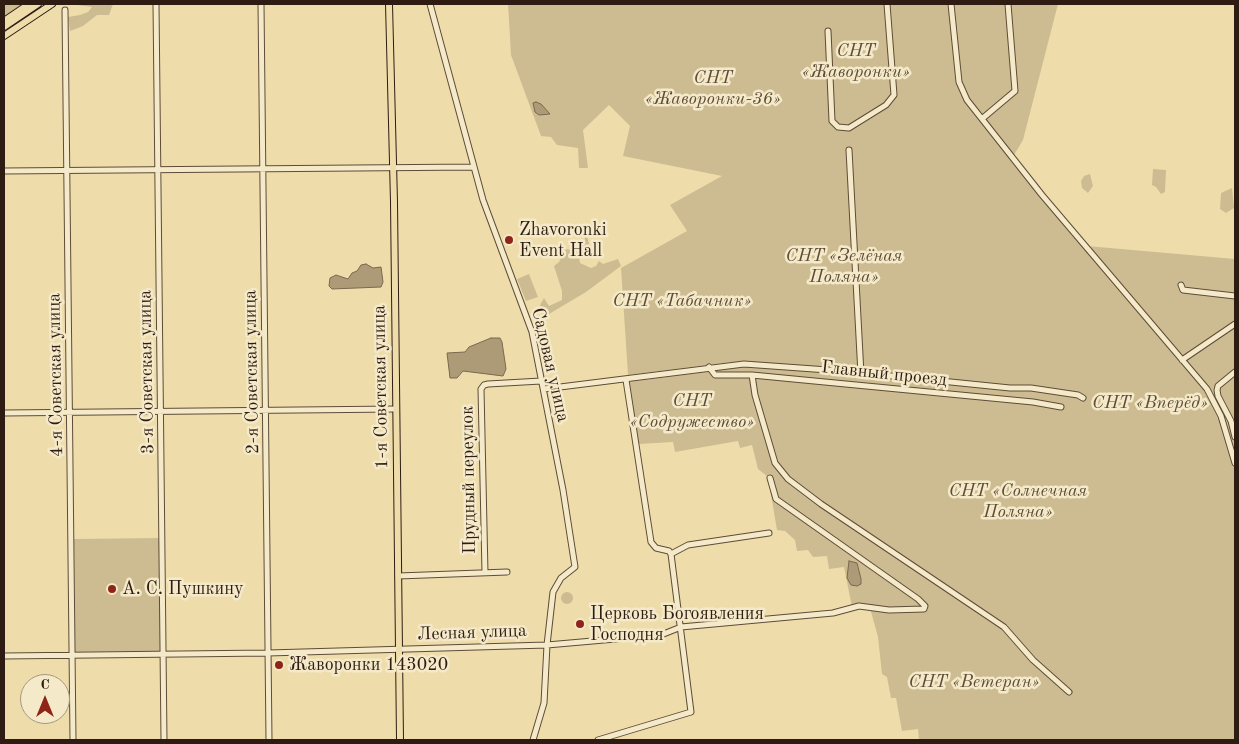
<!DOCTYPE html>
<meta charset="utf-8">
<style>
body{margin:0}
#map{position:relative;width:1239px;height:744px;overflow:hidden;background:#eeddab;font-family:"Old Standard TT",serif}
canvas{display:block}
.frame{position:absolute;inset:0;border:5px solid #2e1c12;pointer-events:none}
.north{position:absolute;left:20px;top:674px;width:50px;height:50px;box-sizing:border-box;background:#f4e9c8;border:1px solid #a5977f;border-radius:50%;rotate:0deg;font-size:14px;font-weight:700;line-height:20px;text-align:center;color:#2e1c12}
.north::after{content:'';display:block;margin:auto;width:18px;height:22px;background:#8f2418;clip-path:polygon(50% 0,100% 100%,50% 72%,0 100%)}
</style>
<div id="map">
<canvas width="1239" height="744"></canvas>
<div class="frame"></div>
<div class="north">С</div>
</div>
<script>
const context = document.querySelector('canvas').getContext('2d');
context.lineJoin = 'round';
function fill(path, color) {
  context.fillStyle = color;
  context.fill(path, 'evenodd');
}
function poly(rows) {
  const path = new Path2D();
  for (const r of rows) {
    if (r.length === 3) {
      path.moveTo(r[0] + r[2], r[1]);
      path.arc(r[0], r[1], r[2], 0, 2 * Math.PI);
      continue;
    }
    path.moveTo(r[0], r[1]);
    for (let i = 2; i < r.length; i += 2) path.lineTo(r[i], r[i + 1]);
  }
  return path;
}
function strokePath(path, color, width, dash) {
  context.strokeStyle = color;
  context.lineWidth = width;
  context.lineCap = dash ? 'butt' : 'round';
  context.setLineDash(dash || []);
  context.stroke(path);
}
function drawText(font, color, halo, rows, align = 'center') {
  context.font = font + ' "Old Standard TT",serif';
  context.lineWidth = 5;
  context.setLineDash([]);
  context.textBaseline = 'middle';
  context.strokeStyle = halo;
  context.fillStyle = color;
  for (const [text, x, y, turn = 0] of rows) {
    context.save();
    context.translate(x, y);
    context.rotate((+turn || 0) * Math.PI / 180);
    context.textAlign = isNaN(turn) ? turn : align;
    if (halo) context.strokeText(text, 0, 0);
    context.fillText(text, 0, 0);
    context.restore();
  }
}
fill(poly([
 [4,4,25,4,4,18],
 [70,4,113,4,109,15,97,15,83,26,70,31,68,17,80,15,88,12,92,7],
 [508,4,1058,4,1023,140,1014,155,1087,246,1235,259,1235,740,919,740,918,729,902,731,896,698,891,698,887,677,882,674,878,637,870,608,852,607,844,567,829,569,827,556,813,557,808,550,797,551,795,540,785,531,777,530,768,477,758,469,752,445,740,448,738,441,675,452,673,442,639,444,628,382,707,372,742,364,732,362,628,375,621,268,687,231,670,205,722,176,623,156,630,126,609,105,583,130,588,168,579,168,578,148,557,145,551,137,541,136,511,55],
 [1153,169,1166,170,1165,192,1161,194,1156,187,1152,185],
 [1090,174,1093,186,1088,193,1082,188,1081,181,1084,176],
 [1232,188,1234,208,1226,213,1220,209,1221,193],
 [584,224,589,244,579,255,580,263,591,268,596,266,599,261,603,264,618,259,621,266,586,292,544,317,540,305,544,298,549,306,562,300,562,291,554,266,559,262,566,249,575,251,582,247,585,242],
 [529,274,538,297,526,301,517,279],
 [160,538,161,651,75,652,74,539],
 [567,598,6]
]), '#cdbc91');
const water = poly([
 [536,102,541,104,550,114,539,115,535,112,533,103,536,102],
 [366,264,373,268,381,267,383,282,381,287,332,289,329,286,330,278,336,275,348,279,352,273,357,271,361,265,366,264],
 [491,338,500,338,502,342,506,369,503,376,463,371,457,378,450,378,447,353,465,352,469,347,491,338],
 [849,561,857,563,861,579,861,584,857,586,851,585,847,578,849,561]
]);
fill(water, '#ad9b77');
strokePath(water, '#7a684f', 1);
const minor = poly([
 [156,4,164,740],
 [261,4,269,740],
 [430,4,483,200,532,332,563,490,575,567,561,578,553,592,547,645,544,703,533,740],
 [951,4,959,82,967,100,1042,195,1207,389,1221,416,1235,463],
 [65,10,73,740],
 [828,31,832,121,838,127,849,128,886,105,894,95,887,4],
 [983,118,1015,91,1008,4],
 [849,150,861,374],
 [4,171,473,167],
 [1181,285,1183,290,1235,296],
 [1182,360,1235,324],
 [709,367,715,375,752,375,1033,402,1061,407],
 [1235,372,1218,386,1217,390,1218,396,1231,421,1235,437],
 [752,375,755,395,775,463,788,479,821,504,1004,627,1033,660,1069,692],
 [544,389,744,364,842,371,1010,388,1031,388,1078,395,1083,398],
 [4,413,396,409],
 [671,554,688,545,769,533],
 [485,573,481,389,484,385,488,384,541,381],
 [398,576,507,572],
 [4,656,268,653,547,645,661,635,681,627,833,613,859,606,889,610,924,609,925,606,918,599,776,499,770,478],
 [598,740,691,712,671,554,669,551,656,548,651,542,626,380]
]);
const major = poly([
 [389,4,394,202,400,740],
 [4,21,29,4],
 [4,27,38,4],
 [4,36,52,4]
]);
strokePath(minor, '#5e4c38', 7);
strokePath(major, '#2e1c12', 8);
strokePath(minor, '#f4e9c8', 5);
strokePath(major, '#eeddab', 6);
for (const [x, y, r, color] of [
 [509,240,5,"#8f2418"],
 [112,589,5,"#8f2418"],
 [580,624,5,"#8f2418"],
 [279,665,5,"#8f2418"]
]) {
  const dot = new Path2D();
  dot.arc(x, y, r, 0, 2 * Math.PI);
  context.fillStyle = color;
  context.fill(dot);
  strokePath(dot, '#f4e9c8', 2);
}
drawText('italic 18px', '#5e4c38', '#f4e9c8', [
 ["СНТ",856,51],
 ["«Жаворонки»",856,72],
 ["СНТ",713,78],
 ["«Жаворонки-36»",713,99],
 ["СНТ «Зелёная",844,256],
 ["Поляна»",844,277],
 ["СНТ «Табачник»",682,301],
 ["СНТ",692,401],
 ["«Содружество»",692,422],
 ["СНТ «Вперёд»",1150,403],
 ["СНТ «Солнечная",1018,491],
 ["Поляна»",1018,512],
 ["СНТ «Ветеран»",974,682]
]);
drawText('18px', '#2e1c12', '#f4e9c8', [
 ["Zhavoronki",519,230],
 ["Event Hall",519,251],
 ["А. С. Пушкину",122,589],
 ["Церковь Богоявления",590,614],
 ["Господня",590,635],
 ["Жаворонки 143020",289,665]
], 'left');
drawText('18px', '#2e1c12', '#f4e9c8', [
 ["Садовая улица",550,365,77],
 ["3-я Советская улица",147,372,-91],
 ["2-я Советская улица",252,372,-91],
 ["Главный проезд",884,374,6],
 ["4-я Советская улица",56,375,-91],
 ["1-я Советская улица",381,387,-91],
 ["Прудный переулок",469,480,-91],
 ["Лесная улица",472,633,-2]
]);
</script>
